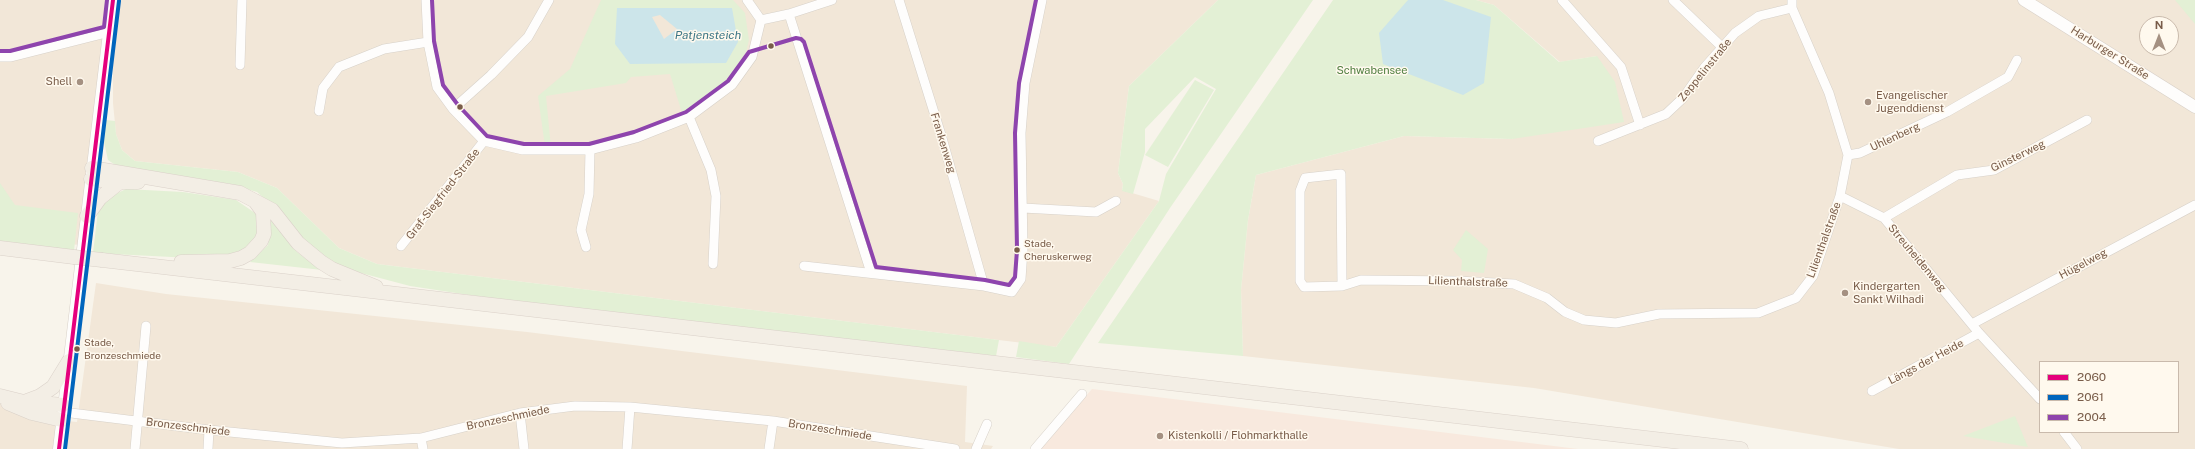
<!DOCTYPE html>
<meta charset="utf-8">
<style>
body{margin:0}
#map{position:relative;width:2195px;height:449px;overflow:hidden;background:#f8f4eb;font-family:"Public Sans",sans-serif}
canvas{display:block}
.legend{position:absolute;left:2039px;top:361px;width:140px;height:72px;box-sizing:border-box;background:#fff9ee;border:1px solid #c9baac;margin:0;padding:5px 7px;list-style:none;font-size:12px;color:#795c49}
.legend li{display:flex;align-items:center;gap:8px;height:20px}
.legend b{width:20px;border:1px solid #c9baac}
.north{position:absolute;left:2139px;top:16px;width:40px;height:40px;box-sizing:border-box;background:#fff9ee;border:1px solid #c9baac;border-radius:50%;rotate:0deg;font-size:11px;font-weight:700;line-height:16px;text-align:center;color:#795c49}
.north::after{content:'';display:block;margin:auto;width:14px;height:18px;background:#a59182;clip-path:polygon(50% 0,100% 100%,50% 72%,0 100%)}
</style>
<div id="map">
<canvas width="2195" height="449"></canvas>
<ul class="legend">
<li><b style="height:5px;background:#e5007d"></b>2060</li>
<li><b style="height:5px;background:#0065bd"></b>2061</li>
<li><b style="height:5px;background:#8e44ad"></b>2004</li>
</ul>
<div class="north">N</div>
</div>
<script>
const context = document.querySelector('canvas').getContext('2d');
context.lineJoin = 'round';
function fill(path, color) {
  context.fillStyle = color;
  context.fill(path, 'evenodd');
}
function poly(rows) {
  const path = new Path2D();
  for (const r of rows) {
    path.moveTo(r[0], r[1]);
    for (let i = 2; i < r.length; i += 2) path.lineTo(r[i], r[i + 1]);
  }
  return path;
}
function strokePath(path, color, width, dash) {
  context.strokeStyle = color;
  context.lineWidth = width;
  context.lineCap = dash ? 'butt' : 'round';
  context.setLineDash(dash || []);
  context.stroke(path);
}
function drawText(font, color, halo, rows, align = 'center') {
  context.font = font + ' "Public Sans",sans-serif';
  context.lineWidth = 3;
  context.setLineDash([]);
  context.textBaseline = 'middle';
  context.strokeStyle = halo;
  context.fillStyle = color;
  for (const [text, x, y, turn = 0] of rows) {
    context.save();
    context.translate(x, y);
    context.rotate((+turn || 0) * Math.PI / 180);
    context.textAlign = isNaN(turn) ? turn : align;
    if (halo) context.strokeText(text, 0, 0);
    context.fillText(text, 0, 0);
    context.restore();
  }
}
fill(poly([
 [0,0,109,0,79,245,0,236],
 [119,0,1218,0,1129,86,1118,173,1123,184,1122,190,1159,201,1056,347,377,264,339,248,277,188,238,172,135,161,122,150,116,134,113,103,113,60],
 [1476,0,2195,0,2195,449,1899,449,1534,388,1243,356,1241,290,1248,220,1256,175,1404,136,1512,139,1597,56,1560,62,1494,5],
 [2147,24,2171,24,2171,48,2147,48],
 [2040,362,2178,362,2178,432,2040,432],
 [96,283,166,294,527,332,967,386,965,442,993,446,991,449,0,449,0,403,26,417,77,422]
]), '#f2e7d8');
fill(poly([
 [1092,389,1578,449,1039,449]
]), '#f8e9de');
fill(poly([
 [601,0,733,0,745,13,749,40,746,52,738,65,723,84,682,113,670,74,631,77,626,83,546,96,551,148,545,147,538,96,570,69],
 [617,8,731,8,630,64],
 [1218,0,1313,0,1170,208,1069,364,1016,357,1019,341,1056,347,1159,201,1166,174,1216,89,1195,77,1145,129,1145,152,1133,194,1122,191,1123,184,1118,173,1129,86],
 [1333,0,1476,0,1494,5,1559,62,1597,56,1615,82,1624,122,1512,139,1404,136,1256,175,1248,220,1241,290,1243,356,1098,343],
 [2175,0,2195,0,2195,24],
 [1195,80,1214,90,1168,167,1145,155],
 [106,120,115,121,116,134,122,150,135,161,238,172,277,188,339,248,377,264,999,340,996,356,509,301,410,286,342,268,307,245,274,207,257,192,230,184,121,169,108,160,104,142],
 [0,183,15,205,78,213,74,251,0,242],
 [126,189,183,192,236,200,258,215,258,239,242,254,211,259,93,253,99,202],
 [271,218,297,252,322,270,250,262,268,245],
 [1466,230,1488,249,1484,273,1461,271,1462,260,1453,250],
 [2015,416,2028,447,1963,436]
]), '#e3f0d5');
fill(poly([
 [1408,0,1443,0,1491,17,1484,83,1463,95,1383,64,1379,33],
 [617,8,732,8,738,42,726,63,630,64,615,44],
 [660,15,677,29,664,39,652,17]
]), '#cce5ea');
const street = poly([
 [426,0,428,42,437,87,453,109,484,141,523,150,590,150,636,138,689,117,732,85,752,57,761,20],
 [747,0,761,20],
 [899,0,942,138,984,286],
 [1562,0,1621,67,1640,125],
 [1673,0,1723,48],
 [1792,0,1792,8,1829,93,1848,155,1840,196,1884,218,1979,333,2040,399],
 [789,14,871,273],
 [761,20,789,14,832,0],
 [0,57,11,57,110,32],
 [240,65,242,0],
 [453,109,491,75,528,37,549,0],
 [319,111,323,88,339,67,384,49,428,42],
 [689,117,711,170,716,196,713,264],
 [1598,141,1666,114,1683,98,1704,68,1735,33,1759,16,1792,8],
 [1848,155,1860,153,1947,112,2008,77,2017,60],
 [1023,208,1096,212,1116,201],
 [1884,218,1957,175,1994,170,2087,120],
 [401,246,484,141],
 [586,247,581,230,589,194,590,150],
 [804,266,984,286,1012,292,1021,279,1023,250,1021,133,1025,83,1042,0],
 [1342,286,1341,174,1305,178,1300,191,1300,281,1304,287,1342,286,1361,280,1457,281,1514,284,1547,298,1565,312,1584,320,1616,323,1659,314,1758,313,1796,298,1813,276,1840,196],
 [1972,324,2195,205],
 [1872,391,1979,333],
 [63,412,209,430,342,443,421,438,520,413,575,406,630,407,773,421,955,449],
 [520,413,524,449],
 [2064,432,2077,449],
 [421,438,423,449],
 [135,449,146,326],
 [208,449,209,430],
 [627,449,630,407],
 [769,449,773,421],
 [976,449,987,424],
 [1035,449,1082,394]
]);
const secondary = poly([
 [2024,0,2195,107],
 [59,449,113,0]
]);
const primary = poly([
 [92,168,240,193,272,210,298,243,321,262,332,269,376,287],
 [91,179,120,182,138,182],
 [87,216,100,198,120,182],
 [0,248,74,257],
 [102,260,1741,449],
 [181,262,230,261,241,258,250,253,261,241,264,234,263,212,255,201],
 [0,396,24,402,40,396,53,387,69,361],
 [28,402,63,405],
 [8,403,32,413,62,420]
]);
strokePath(street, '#d7d1c9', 10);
strokePath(secondary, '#d8d0c8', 13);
strokePath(primary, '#dad1c9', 15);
strokePath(street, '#fefdfc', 9);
strokePath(secondary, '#fefdfc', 12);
strokePath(primary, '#f3eee5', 14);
const primaryBridge = poly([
 [74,257,102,260]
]);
strokePath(primaryBridge, '#dad1c9', 15, []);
strokePath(primaryBridge, '#f3eee5', 14);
strokePath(poly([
 [59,449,113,0]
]), '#e5007d', 4);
strokePath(poly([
 [65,449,119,1]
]), '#0065bd', 4);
strokePath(poly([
 [432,0,434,41,443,85,458,105,487,136,524,144,589,144,634,132,686,112,728,81,749,52,796,38,801,39,804,42,876,267,985,280,1009,285,1015,277,1017,250,1015,133,1019,83,1036,0],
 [0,51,10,51,104,27,107,0]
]), '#8e44ad', 4);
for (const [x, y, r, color] of [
 [771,46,3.5,"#795c49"],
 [80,82,4,"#a59182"],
 [1868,102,4,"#a59182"],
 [460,107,3.5,"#795c49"],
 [1017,250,3.5,"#795c49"],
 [1845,293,4,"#a59182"],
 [77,349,3.5,"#795c49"],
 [1160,436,4,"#a59182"]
]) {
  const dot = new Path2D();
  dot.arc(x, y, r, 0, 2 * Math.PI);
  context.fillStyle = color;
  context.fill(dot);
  strokePath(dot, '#fff9ee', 1.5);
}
drawText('10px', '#795c49', '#fff9ee', [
 ["Stade,",1024,244],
 ["Cheruskerweg",1024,257],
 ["Stade,",84,343],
 ["Bronzeschmiede",84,356]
], 'left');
drawText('11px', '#795c49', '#fff9ee', [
 ["Harburger Straße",2110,53,32],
 ["Zeppelinstraße",1705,70,-51],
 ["Uhlenberg",1895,137,-25],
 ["Frankenweg",943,143,73],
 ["Ginsterweg",2018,156,-26],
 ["Graf-Siegfried-Straße",443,194,-52],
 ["Lilienthalstraße",1824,240,-70],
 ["Streuheidenweg",1917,258,50],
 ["Hügelweg",2083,264,-28],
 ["Lilienthalstraße",1468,282,2],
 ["Längs der Heide",1926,362,-28],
 ["Bronzeschmiede",508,418,-12],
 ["Bronzeschmiede",188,427,7],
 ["Bronzeschmiede",830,430,9]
]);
drawText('11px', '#507f40', '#fff9ee', [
 ["Schwabensee",1372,71]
]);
drawText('11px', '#795c49', '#fff9ee', [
 ["Shell",72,82,"right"],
 ["Evangelischer",1876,96],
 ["Jugenddienst",1876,109],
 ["Kindergarten",1853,287],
 ["Sankt Wilhadi",1853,300],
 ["Kistenkolli / Flohmarkthalle",1168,436]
], 'left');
drawText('italic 12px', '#3e7786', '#fff9ee', [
 ["Patjensteich",708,35]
]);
</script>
